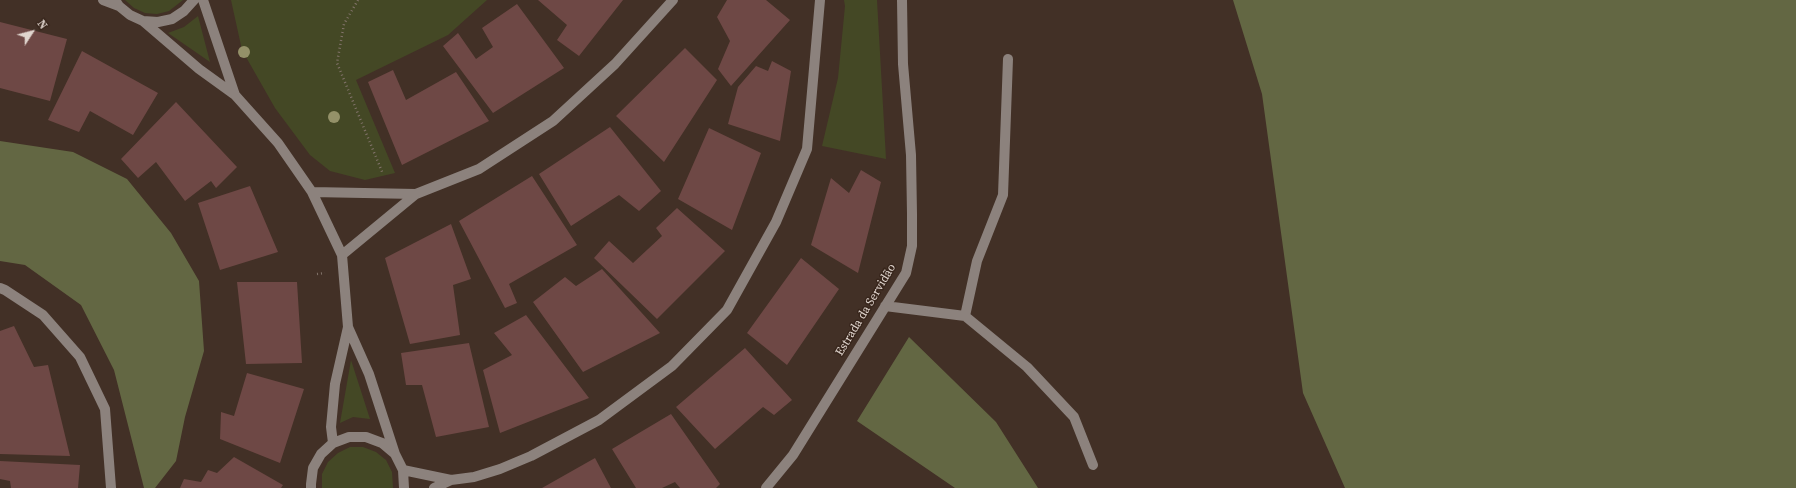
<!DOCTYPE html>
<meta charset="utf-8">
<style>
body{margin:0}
#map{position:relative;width:1796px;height:488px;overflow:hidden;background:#423026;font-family:"Source Serif 4",serif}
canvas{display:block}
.north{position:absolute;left:12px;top:12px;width:40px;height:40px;-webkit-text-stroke:3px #38261c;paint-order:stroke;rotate:54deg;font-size:11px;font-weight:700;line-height:16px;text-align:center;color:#e0d5ce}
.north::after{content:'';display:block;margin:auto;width:14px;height:18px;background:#e0d5ce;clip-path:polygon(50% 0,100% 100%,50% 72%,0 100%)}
</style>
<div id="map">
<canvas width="1796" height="488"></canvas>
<div class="north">N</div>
</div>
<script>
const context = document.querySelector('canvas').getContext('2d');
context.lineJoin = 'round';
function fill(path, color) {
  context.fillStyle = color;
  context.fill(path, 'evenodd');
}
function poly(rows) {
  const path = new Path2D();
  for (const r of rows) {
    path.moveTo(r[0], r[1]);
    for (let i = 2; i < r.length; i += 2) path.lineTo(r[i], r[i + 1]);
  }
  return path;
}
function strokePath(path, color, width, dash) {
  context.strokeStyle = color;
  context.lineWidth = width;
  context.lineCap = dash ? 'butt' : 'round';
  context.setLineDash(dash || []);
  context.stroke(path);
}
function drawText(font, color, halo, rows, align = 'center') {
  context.font = font + ' "Source Serif 4",serif';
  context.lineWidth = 3;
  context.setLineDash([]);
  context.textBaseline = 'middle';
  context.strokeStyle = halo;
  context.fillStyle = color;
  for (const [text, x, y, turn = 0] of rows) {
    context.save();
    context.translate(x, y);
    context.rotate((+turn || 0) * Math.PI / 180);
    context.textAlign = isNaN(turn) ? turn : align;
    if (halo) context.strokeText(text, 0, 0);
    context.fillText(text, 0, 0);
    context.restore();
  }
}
fill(poly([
 [125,0,183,0,169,11,157,14,145,13,134,8],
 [231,0,487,0,448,35,356,80,395,173,365,180,330,171,310,155,275,108,242,50],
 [844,0,877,0,886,159,822,146,838,78,845,6],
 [198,16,210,62,168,33,184,27],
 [351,360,370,419,353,417,340,423],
 [350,447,363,447,376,452,386,460,392,472,393,488,322,488,322,474,328,462,338,453]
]), '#444825');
fill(poly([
 [1233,0,1796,0,1796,488,1345,488,1303,393,1262,94],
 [0,141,73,152,127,179,171,233,199,281,204,351,185,417,176,461,155,488,144,488,114,370,81,305,25,265,0,261],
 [909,337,996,422,1038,488,955,488,857,421]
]), '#636743');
fill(poly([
 [538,0,623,0,579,56,557,40,567,25],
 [727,0,766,0,790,20,731,86,718,69,730,41,717,17],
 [517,4,564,68,493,113,443,46,458,33,476,59,493,47,482,28],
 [0,22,67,39,50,101,0,88],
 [685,48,717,80,664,162,616,116],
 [82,51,158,93,133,135,90,111,79,132,48,120],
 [772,61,791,71,780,141,728,124,738,87,756,66,768,71],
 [393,70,406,100,456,72,489,121,402,165,368,82],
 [176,102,237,167,216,188,211,181,185,201,156,162,138,178,121,159],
 [610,127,661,191,639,211,619,195,571,226,539,174],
 [709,128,761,153,732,230,678,199],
 [861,170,881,182,858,273,811,245,831,178,849,193],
 [532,176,577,245,509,284,517,303,505,308,459,221],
 [250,186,278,252,220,270,198,203],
 [677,208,725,251,657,319,594,258,609,241,633,263,662,236,656,228],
 [451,224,471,279,453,285,460,335,410,344,385,258],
 [801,258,839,289,787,365,747,333],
 [602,269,660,333,583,372,533,302,565,277,576,286],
 [237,282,297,282,302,363,246,364],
 [526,315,589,398,500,433,483,370,512,355,494,333],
 [14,326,34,367,48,365,70,456,0,454,0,331],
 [469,343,489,427,436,437,422,385,406,385,401,353],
 [745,348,792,400,774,415,763,407,715,449,676,407],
 [247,373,304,389,280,463,220,439,221,412,234,416],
 [671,414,720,484,716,488,680,488,675,482,662,488,636,488,612,449],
 [234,457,283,485,281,488,180,488,184,479,201,482,208,470,217,473],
 [595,458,611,488,542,488],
 [0,461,80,465,78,488,11,488,10,481,0,479]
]), '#6e4845');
strokePath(poly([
 [358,0,344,24,337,63,383,174],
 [317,274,325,273]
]), '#82736a', 2.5, [1, 3]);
strokePath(poly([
 [103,0,119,6],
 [115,0,119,6,130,15,143,21,158,22,172,19,184,11,194,0],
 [203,0,235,95],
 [143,21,199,69,235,95,278,143,312,192,342,255,348,327,335,384,331,427,333,443],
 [312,192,416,194],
 [342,255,416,194,479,169,553,121,615,64,673,0],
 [0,288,5,290,43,315,80,357,105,409,111,488],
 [885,306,965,316,1027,367,1074,417,1093,465],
 [965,316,977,261,1003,195,1008,59],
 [348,327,369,374,395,454],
 [403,470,451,480,474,477,500,469,531,456,599,420,672,366,727,310,776,222,807,149,820,0],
 [311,488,311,484,313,468,321,454,333,443,349,437,366,437,382,443,395,454,403,470,404,488],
 [434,488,451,480],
 [766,488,793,455,906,273,912,246,912,214,911,155,903,64,902,0]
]), '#8c827d', 10);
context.fillStyle = '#949169';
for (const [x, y] of [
 [244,52],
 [334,117]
]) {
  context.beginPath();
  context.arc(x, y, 6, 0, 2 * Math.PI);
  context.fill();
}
drawText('12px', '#e0d5ce', '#38261c', [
 ["Estrada da Servidão",866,310,-59]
]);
</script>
